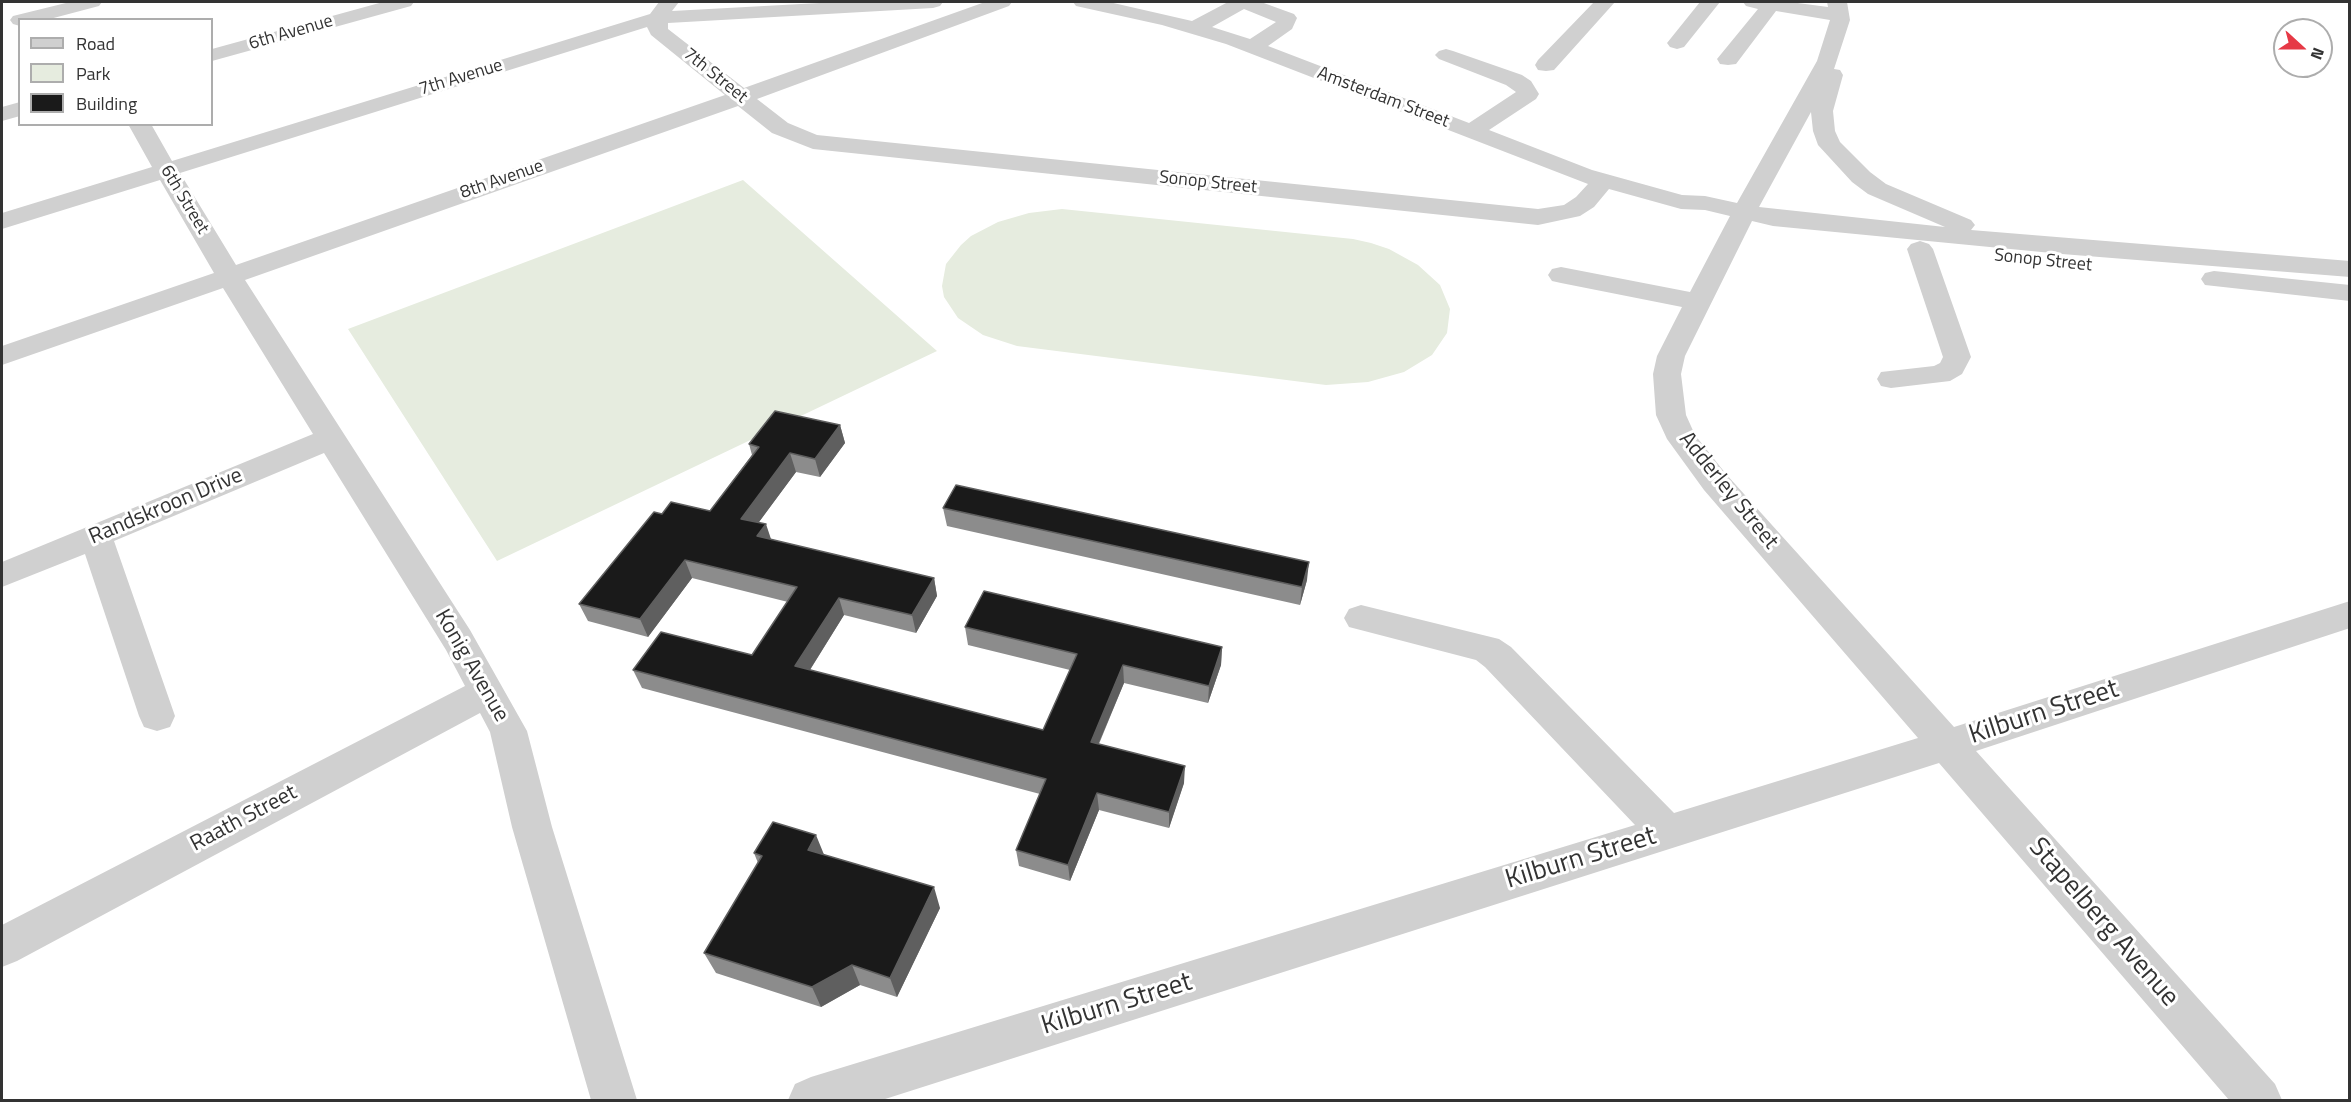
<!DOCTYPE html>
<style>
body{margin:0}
#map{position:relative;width:2351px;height:1102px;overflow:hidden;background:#fff;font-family:"Titillium Web",sans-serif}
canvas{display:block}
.frame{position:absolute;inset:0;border:3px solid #333;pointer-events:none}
.legend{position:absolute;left:18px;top:18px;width:195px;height:108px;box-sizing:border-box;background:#fff;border:2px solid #adadad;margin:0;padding:8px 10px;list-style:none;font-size:18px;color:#333}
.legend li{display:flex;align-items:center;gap:12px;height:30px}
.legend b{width:30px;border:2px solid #adadad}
.north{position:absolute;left:2273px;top:18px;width:60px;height:60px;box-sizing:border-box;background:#fff;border:2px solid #adadad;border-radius:50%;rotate:111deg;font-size:16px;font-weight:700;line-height:24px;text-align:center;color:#333}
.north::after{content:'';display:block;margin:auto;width:21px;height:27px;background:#e63946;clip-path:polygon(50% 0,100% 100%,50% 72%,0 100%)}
</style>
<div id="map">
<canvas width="2351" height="1102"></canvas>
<div class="frame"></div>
<ul class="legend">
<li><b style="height:8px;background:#d0d0d0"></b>Road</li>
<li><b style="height:16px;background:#e6ecdf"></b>Park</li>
<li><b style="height:16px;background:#1a1a1a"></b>Building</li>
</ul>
<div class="north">N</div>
</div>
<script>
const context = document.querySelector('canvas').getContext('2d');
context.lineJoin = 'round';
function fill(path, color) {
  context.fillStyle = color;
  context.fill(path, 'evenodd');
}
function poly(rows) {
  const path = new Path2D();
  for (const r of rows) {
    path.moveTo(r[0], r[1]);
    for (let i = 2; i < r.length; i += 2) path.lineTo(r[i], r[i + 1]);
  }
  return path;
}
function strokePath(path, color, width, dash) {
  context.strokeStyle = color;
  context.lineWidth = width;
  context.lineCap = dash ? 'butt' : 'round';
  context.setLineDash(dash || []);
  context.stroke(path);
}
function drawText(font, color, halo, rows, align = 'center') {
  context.font = font + ' "Titillium Web",sans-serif';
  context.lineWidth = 6;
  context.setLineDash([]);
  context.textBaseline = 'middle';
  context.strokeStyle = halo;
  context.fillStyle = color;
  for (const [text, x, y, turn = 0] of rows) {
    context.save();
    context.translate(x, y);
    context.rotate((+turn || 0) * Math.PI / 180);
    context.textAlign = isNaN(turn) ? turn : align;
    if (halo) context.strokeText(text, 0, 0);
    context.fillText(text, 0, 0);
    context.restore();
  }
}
fill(poly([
 [743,180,937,351,497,561,348,329],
 [1062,209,1353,239,1371,243,1389,249,1418,265,1440,285,1450,309,1447,333,1432,355,1404,372,1368,382,1326,385,1017,346,983,335,958,318,944,297,942,286,946,264,961,245,971,236,998,222,1029,213]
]), '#e6ecdf');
fill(poly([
 [70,2,102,2,99,6,46,20,20,20,20,26,13,24,10,20,13,16,70,2],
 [383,2,414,2,411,6,212,61,212,49,383,2],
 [659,2,679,2,672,11,838,2,943,2,940,6,933,8,668,23,668,29,744,88,985,2,1012,2,1009,6,757,99,788,123,817,135,1538,209,1564,205,1576,197,1588,184,1226,44,1162,25,1076,6,1073,2,1109,2,1192,21,1228,2,1261,2,1294,14,1297,18,1292,29,1268,46,1469,123,1516,92,1506,85,1439,59,1435,55,1439,51,1446,49,1453,51,1522,75,1531,81,1539,94,1536,99,1489,130,1592,170,1682,195,1705,196,1737,203,1817,61,1830,20,1776,11,1736,64,1728,65,1720,64,1717,59,1758,9,1746,6,1743,2,1790,2,1828,7,1827,2,1847,2,1850,20,1834,69,1840,70,1843,75,1833,111,1835,131,1840,142,1870,172,1886,184,1971,220,1975,225,1971,230,2350,261,2350,277,2062,254,1773,226,1752,221,1685,356,1681,374,1686,415,1695,435,1726,474,1954,727,2350,601,2350,628,1976,751,2275,1084,2282,1100,2229,1100,1939,763,882,1100,788,1100,795,1084,811,1077,1635,825,1485,667,1476,660,1349,627,1344,618,1349,609,1361,605,1499,639,1511,647,1674,813,1918,738,1704,490,1667,439,1656,415,1653,374,1657,356,1682,307,1561,283,1552,281,1548,275,1552,269,1561,267,1690,292,1730,216,1705,210,1681,209,1609,189,1594,207,1580,216,1538,225,813,149,772,133,738,106,245,280,470,630,527,731,552,827,637,1100,591,1100,512,827,490,732,480,713,17,961,2,967,2,925,465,686,446,650,324,453,114,541,175,716,170,727,157,731,144,727,139,716,85,554,2,587,2,562,313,434,223,288,2,365,2,346,214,273,160,180,2,229,2,213,152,167,128,124,151,124,172,161,650,14,659,2],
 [1244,9,1276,22,1250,39,1212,27,1244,9],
 [647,27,651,35,725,95,236,265,180,173,647,27],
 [1811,112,1813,131,1818,145,1852,182,1868,194,1945,227,1759,207,1811,112],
 [1594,2,1615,2,1554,70,1546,71,1538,70,1535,65,1538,60,1594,2],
 [1700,2,1720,2,1684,47,1677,49,1670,47,1667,43,1700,2],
 [20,102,20,116,2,121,2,107,20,102],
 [1920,241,1929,244,1933,249,1971,357,1962,374,1950,381,1891,388,1881,386,1877,379,1881,372,1934,366,1940,363,1943,357,1907,249,1911,244,1920,241],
 [2214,271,2350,285,2350,301,2205,285,2201,279,2205,273,2214,271]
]), '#d0d0d0');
fill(poly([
 [840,425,845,443,820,477,796,472,758,523,771,540,934,578,937,596,916,633,844,615,810,670,1043,730,1070,670,968,645,965,627,1222,647,1221,665,1208,703,1124,683,1099,744,1184,783,1169,828,1099,810,1070,881,1019,866,1016,850,1040,794,642,688,633,670,752,655,788,602,692,578,648,637,588,621,579,604,662,514,710,511,752,455,749,444],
 [943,508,1307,580,1300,605,947,526],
 [754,853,824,855,940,908,897,997,860,985,821,1007,716,973,704,953,758,863]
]), '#8c8c8c');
fill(poly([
 [840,425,845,443,820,477,815,459],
 [790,453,796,472,748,537,741,519],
 [766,524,772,542,757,536],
 [685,560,692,578,648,637,640,619],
 [1309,562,1307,580,1300,605,1302,587],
 [934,578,937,596,916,633,912,615],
 [839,598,844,615,801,684,795,666],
 [1222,647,1221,665,1208,703,1209,686],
 [1123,665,1124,683,1092,759,1091,742],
 [1185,766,1184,783,1169,828,1169,812],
 [1097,793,1099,810,1070,881,1068,865],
 [816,835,825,857,808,850],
 [934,887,940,908,897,997,890,978],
 [852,965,860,985,821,1007,812,987]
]), '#5f5f5f');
const building = poly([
 [775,411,840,425,815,459,790,453,741,519,766,524,757,536,934,578,912,615,839,598,795,666,1043,730,1077,654,965,627,984,591,1222,647,1209,686,1123,665,1091,742,1185,766,1169,812,1097,793,1068,865,1016,850,1046,779,633,670,661,632,752,655,797,587,685,560,640,619,579,604,654,512,662,514,671,502,710,511,759,447,749,444,775,411],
 [956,485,1309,562,1302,587,943,508,956,485],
 [773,822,816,835,808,850,934,887,890,978,852,965,812,987,704,953,762,856,754,853,773,822]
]);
fill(building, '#1a1a1a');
strokePath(building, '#5f5f5f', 1.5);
drawText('18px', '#333', '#fff', [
 ["6th Avenue",291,33,-16],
 ["7th Street",715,76,39],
 ["7th Avenue",461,78,-17],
 ["Amsterdam Street",1383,98,21],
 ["8th Avenue",502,180,-19],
 ["Sonop Street",1208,183,6],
 ["6th Street",184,200,59],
 ["Sonop Street",2043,261,6]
]);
drawText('22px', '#333', '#fff', [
 ["Adderley Street",1728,491,51],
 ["Randskroon Drive",166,507,-23],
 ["Konig Avenue",471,666,60],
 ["Raath Street",244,819,-28]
]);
drawText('27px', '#333', '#fff', [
 ["Kilburn Street",2044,713,-18],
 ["Kilburn Street",1581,859,-17],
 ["Stapelberg Avenue",2103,923,49],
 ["Kilburn Street",1117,1005,-17]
]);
</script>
